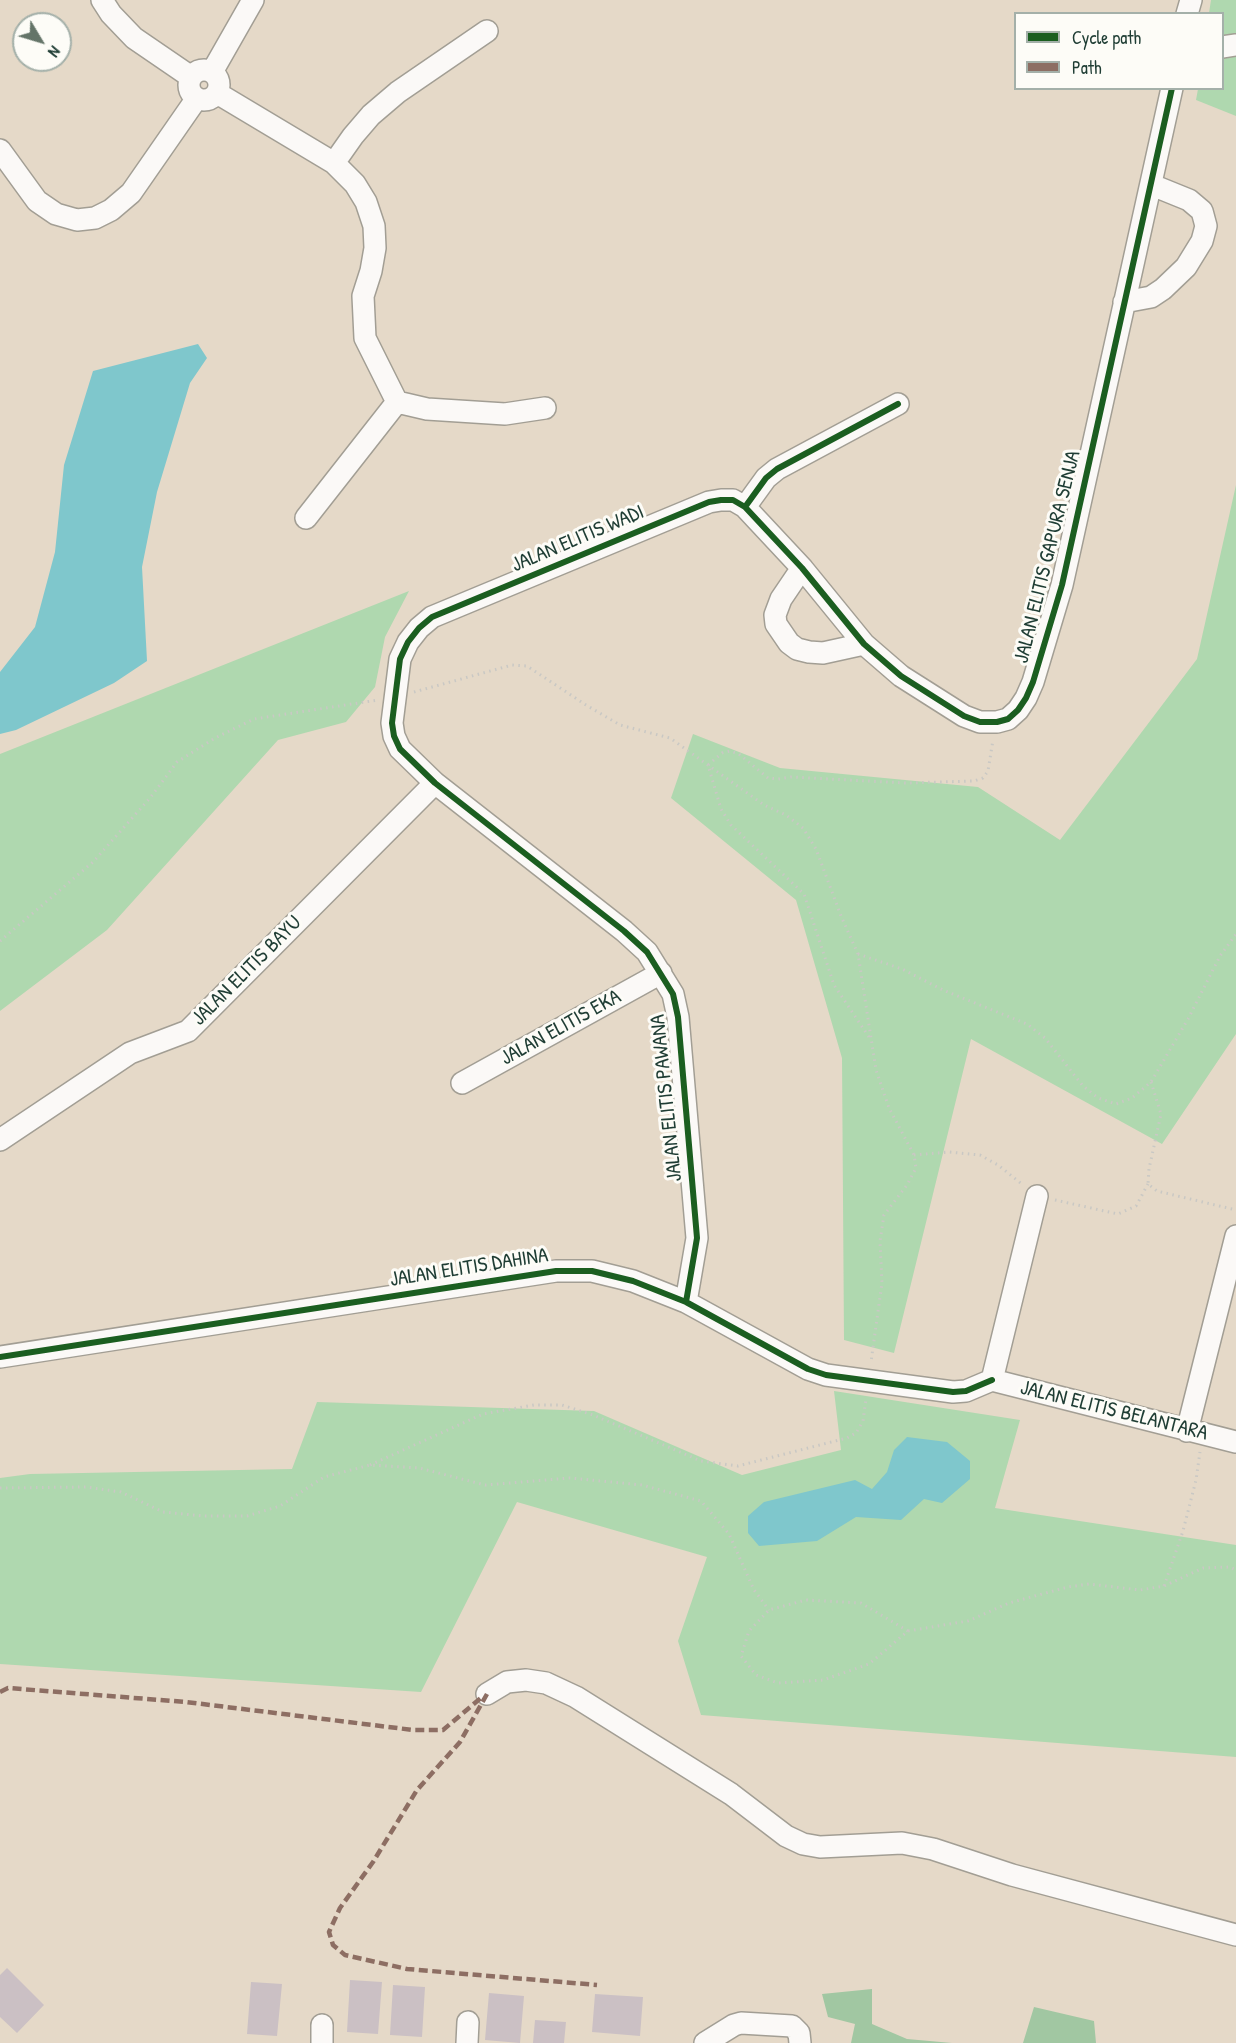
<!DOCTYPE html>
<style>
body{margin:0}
#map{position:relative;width:1236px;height:2043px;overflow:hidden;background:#e5d9c8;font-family:"Patrick Hand",sans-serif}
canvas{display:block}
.legend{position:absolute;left:1014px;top:12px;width:210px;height:78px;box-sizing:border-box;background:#fdfcf7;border:2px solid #a4b0a9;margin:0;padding:8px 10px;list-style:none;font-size:18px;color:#1f3d34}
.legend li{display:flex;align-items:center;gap:12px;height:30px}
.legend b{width:30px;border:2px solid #a4b0a9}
.north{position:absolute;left:12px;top:12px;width:60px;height:60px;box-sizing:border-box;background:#fdfcf7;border:2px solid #a4b0a9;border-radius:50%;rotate:128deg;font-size:16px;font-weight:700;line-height:24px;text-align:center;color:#1f3d34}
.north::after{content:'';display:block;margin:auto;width:21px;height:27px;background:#647468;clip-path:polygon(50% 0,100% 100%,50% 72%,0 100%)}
</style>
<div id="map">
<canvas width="1236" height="2043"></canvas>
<ul class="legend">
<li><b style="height:8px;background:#1b5e20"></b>Cycle path</li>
<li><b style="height:8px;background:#8d6e63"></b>Path</li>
</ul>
<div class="north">N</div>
</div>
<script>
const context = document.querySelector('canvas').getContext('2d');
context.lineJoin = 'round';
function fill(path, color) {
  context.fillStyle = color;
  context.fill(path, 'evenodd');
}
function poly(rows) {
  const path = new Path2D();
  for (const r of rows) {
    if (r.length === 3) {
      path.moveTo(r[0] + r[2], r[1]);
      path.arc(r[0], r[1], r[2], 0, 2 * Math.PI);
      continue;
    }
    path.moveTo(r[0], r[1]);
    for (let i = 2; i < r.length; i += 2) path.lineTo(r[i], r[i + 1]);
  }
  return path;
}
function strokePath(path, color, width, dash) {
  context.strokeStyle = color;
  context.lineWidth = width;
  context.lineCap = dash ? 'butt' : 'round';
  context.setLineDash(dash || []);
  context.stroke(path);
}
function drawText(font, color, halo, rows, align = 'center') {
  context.font = font + ' "Patrick Hand",sans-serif';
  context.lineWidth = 6;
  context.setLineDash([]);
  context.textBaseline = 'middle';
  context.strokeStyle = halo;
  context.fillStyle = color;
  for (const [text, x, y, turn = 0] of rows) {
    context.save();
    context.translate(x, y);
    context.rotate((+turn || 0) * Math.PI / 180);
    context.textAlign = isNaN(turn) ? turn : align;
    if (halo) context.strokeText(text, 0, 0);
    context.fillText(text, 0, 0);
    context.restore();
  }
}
fill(poly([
 [1211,0,1236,0,1236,116,1196,100,1198,89,1222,88,1222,14,1209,13],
 [1236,485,1236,1034,1162,1144,971,1039,894,1353,844,1340,842,1058,796,900,671,798,693,734,780,768,978,787,1060,840,1197,659],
 [409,591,385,637,375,687,346,722,278,740,107,930,0,1011,0,754],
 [834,1391,1020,1420,995,1508,1236,1545,1236,1757,701,1715,678,1641,707,1557,517,1502,421,1692,0,1664,0,1478,30,1474,292,1469,317,1402,594,1411,742,1475,841,1450]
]), '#afd8af');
fill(poly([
 [872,1989,872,2024,907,2039,952,2043,851,2043,855,2024,828,2017,822,1994],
 [1034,2007,1094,2021,1096,2043,1023,2043]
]), '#a1c7a2');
fill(poly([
 [198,344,207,358,190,383,157,492,142,567,147,661,114,683,16,730,0,734,0,672,35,627,55,552,64,465,93,371],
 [907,1437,947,1442,970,1461,970,1479,942,1503,924,1499,901,1520,856,1517,817,1541,759,1546,748,1533,748,1516,764,1502,855,1480,872,1489,887,1472,894,1450]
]), '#7fc7cc');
fill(poly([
 [7,1968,44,2005,17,2033,0,2017,0,1975],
 [350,1980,382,1982,378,2034,347,2032],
 [251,1982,282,1984,277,2036,247,2034],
 [393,1985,425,1987,422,2037,390,2035],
 [489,1993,524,1996,520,2043,485,2040],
 [595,1994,643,1997,640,2036,592,2032],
 [535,2020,566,2022,564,2043,533,2043]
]), '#cbc0c4');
const minor = poly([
 [102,0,111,14,134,38,191,77],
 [1187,14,1191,0],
 [1222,47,1236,45],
 [204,85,15],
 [212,72,253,0],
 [217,93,334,163,355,184,366,202,374,226,375,248,371,271,363,296,365,338,397,402],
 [0,150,37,201,56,214,77,220,95,218,111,210,131,193,197,98],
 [334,163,353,136,371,115,398,92,487,31],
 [1124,302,1151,297,1163,289,1186,267,1202,241,1206,226,1202,211,1189,200,1152,185],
 [397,402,427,409,505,414,545,408],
 [745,507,802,568,864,644,901,676,964,716,980,722,997,722,1008,719,1018,710,1026,698,1033,682,1062,585,1172,88],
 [306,518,397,402],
 [802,568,781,599,775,615,776,624,789,643,797,649,809,652,823,653,864,644],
 [462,1083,661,973],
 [0,1140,130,1053,188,1031,435,783],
 [686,1302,697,1238,678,1017,673,994,647,952,624,931,435,783,400,749,394,736,392,723,400,659,408,642,419,628,432,617,709,502,721,500,733,500,745,507,766,478,777,469,898,404],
 [0,1357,556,1271,592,1271,633,1281,686,1302,808,1369,826,1375,953,1392,966,1391,992,1380],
 [992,1380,1236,1442],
 [992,1380,1037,1196],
 [1187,1431,1236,1236],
 [487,1694,507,1682,526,1680,546,1683,576,1697,731,1794,786,1836,803,1844,820,1847,902,1843,933,1849,1012,1875,1236,1935],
 [322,2025,322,2043],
 [467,2043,468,2022],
 [705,2043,734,2025,741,2023,792,2026,799,2033,800,2043]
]);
strokePath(minor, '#a29e94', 24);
strokePath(poly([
 [414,692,512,665,527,666,586,705,620,725,670,738,764,805,786,815,803,828,816,849,841,916,858,954,876,1070,889,1108,914,1155,916,1168,907,1185,884,1215,880,1241,882,1283,871,1362],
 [0,941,93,862,150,798,177,762,215,738,254,719,378,700],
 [858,954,902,969,943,990,1027,1024,1045,1038,1083,1086,1098,1098,1116,1104,1132,1098,1151,1082,1188,1019,1220,956,1236,934],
 [869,1037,834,985,804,894,731,825,721,809,708,765,722,753,730,751,739,754,768,778,778,779,791,777,906,783,974,781,983,778,988,771,993,740],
 [1151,1082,1161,1114,1149,1169,1148,1184,1157,1191,1236,1210],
 [914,1155,949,1152,980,1155,998,1165,1023,1185],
 [1055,1200,1118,1214,1136,1206,1148,1184],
 [370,1465,483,1414,534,1405,562,1405,593,1415,701,1461,738,1466,847,1438,856,1433,863,1421,866,1399],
 [0,1488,86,1487,121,1492,163,1512,203,1516,247,1516,280,1506,324,1477,370,1465,419,1468,485,1485,570,1478,642,1485,701,1501,729,1534,754,1590,769,1610],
 [1164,1586,1183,1531,1196,1480,1200,1452],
 [908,1631,861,1603,806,1600,769,1610,749,1631,741,1656,756,1675,778,1683,823,1680,869,1664,908,1631,968,1621,1009,1603,1068,1587,1089,1584,1140,1590,1164,1586,1203,1568,1230,1567,1236,1570]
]), '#c9c8c4', 3, [1.5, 4.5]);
strokePath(minor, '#fbf9f7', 21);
strokePath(poly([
 [0,1692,8,1688,186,1702,413,1730,443,1730,482,1697],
 [487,1694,460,1742,417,1790,373,1862,340,1908,329,1932,333,1945,345,1955,407,1969,597,1985]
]), '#8d6e63', 4.5, [9, 4.5]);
strokePath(poly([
 [745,507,802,568,864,644,901,676,964,716,980,722,997,722,1008,719,1018,710,1026,698,1033,682,1062,585,1172,88],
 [686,1302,697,1238,678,1017,673,994,647,952,624,931,435,783,400,749,394,736,392,723,400,659,408,642,419,628,432,617,709,502,721,500,733,500,745,507,766,478,777,469,898,404],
 [0,1357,556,1271,592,1271,633,1281,686,1302,808,1369,826,1375,953,1392,966,1391,992,1380]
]), '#1b5e20', 6);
drawText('21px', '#1f3d34', '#fdfcf7', [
 ["JALAN ELITIS WADI",578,539,-23],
 ["JALAN ELITIS GAPURA SENJA",1048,557,-76],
 ["JALAN ELITIS BAYU",247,971,-45],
 ["JALAN ELITIS EKA",561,1028,-29],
 ["JALAN ELITIS PAWANA",667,1098,-96],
 ["JALAN ELITIS DAHINA",469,1268,-9],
 ["JALAN ELITIS BELANTARA",1114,1411,14]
]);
</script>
